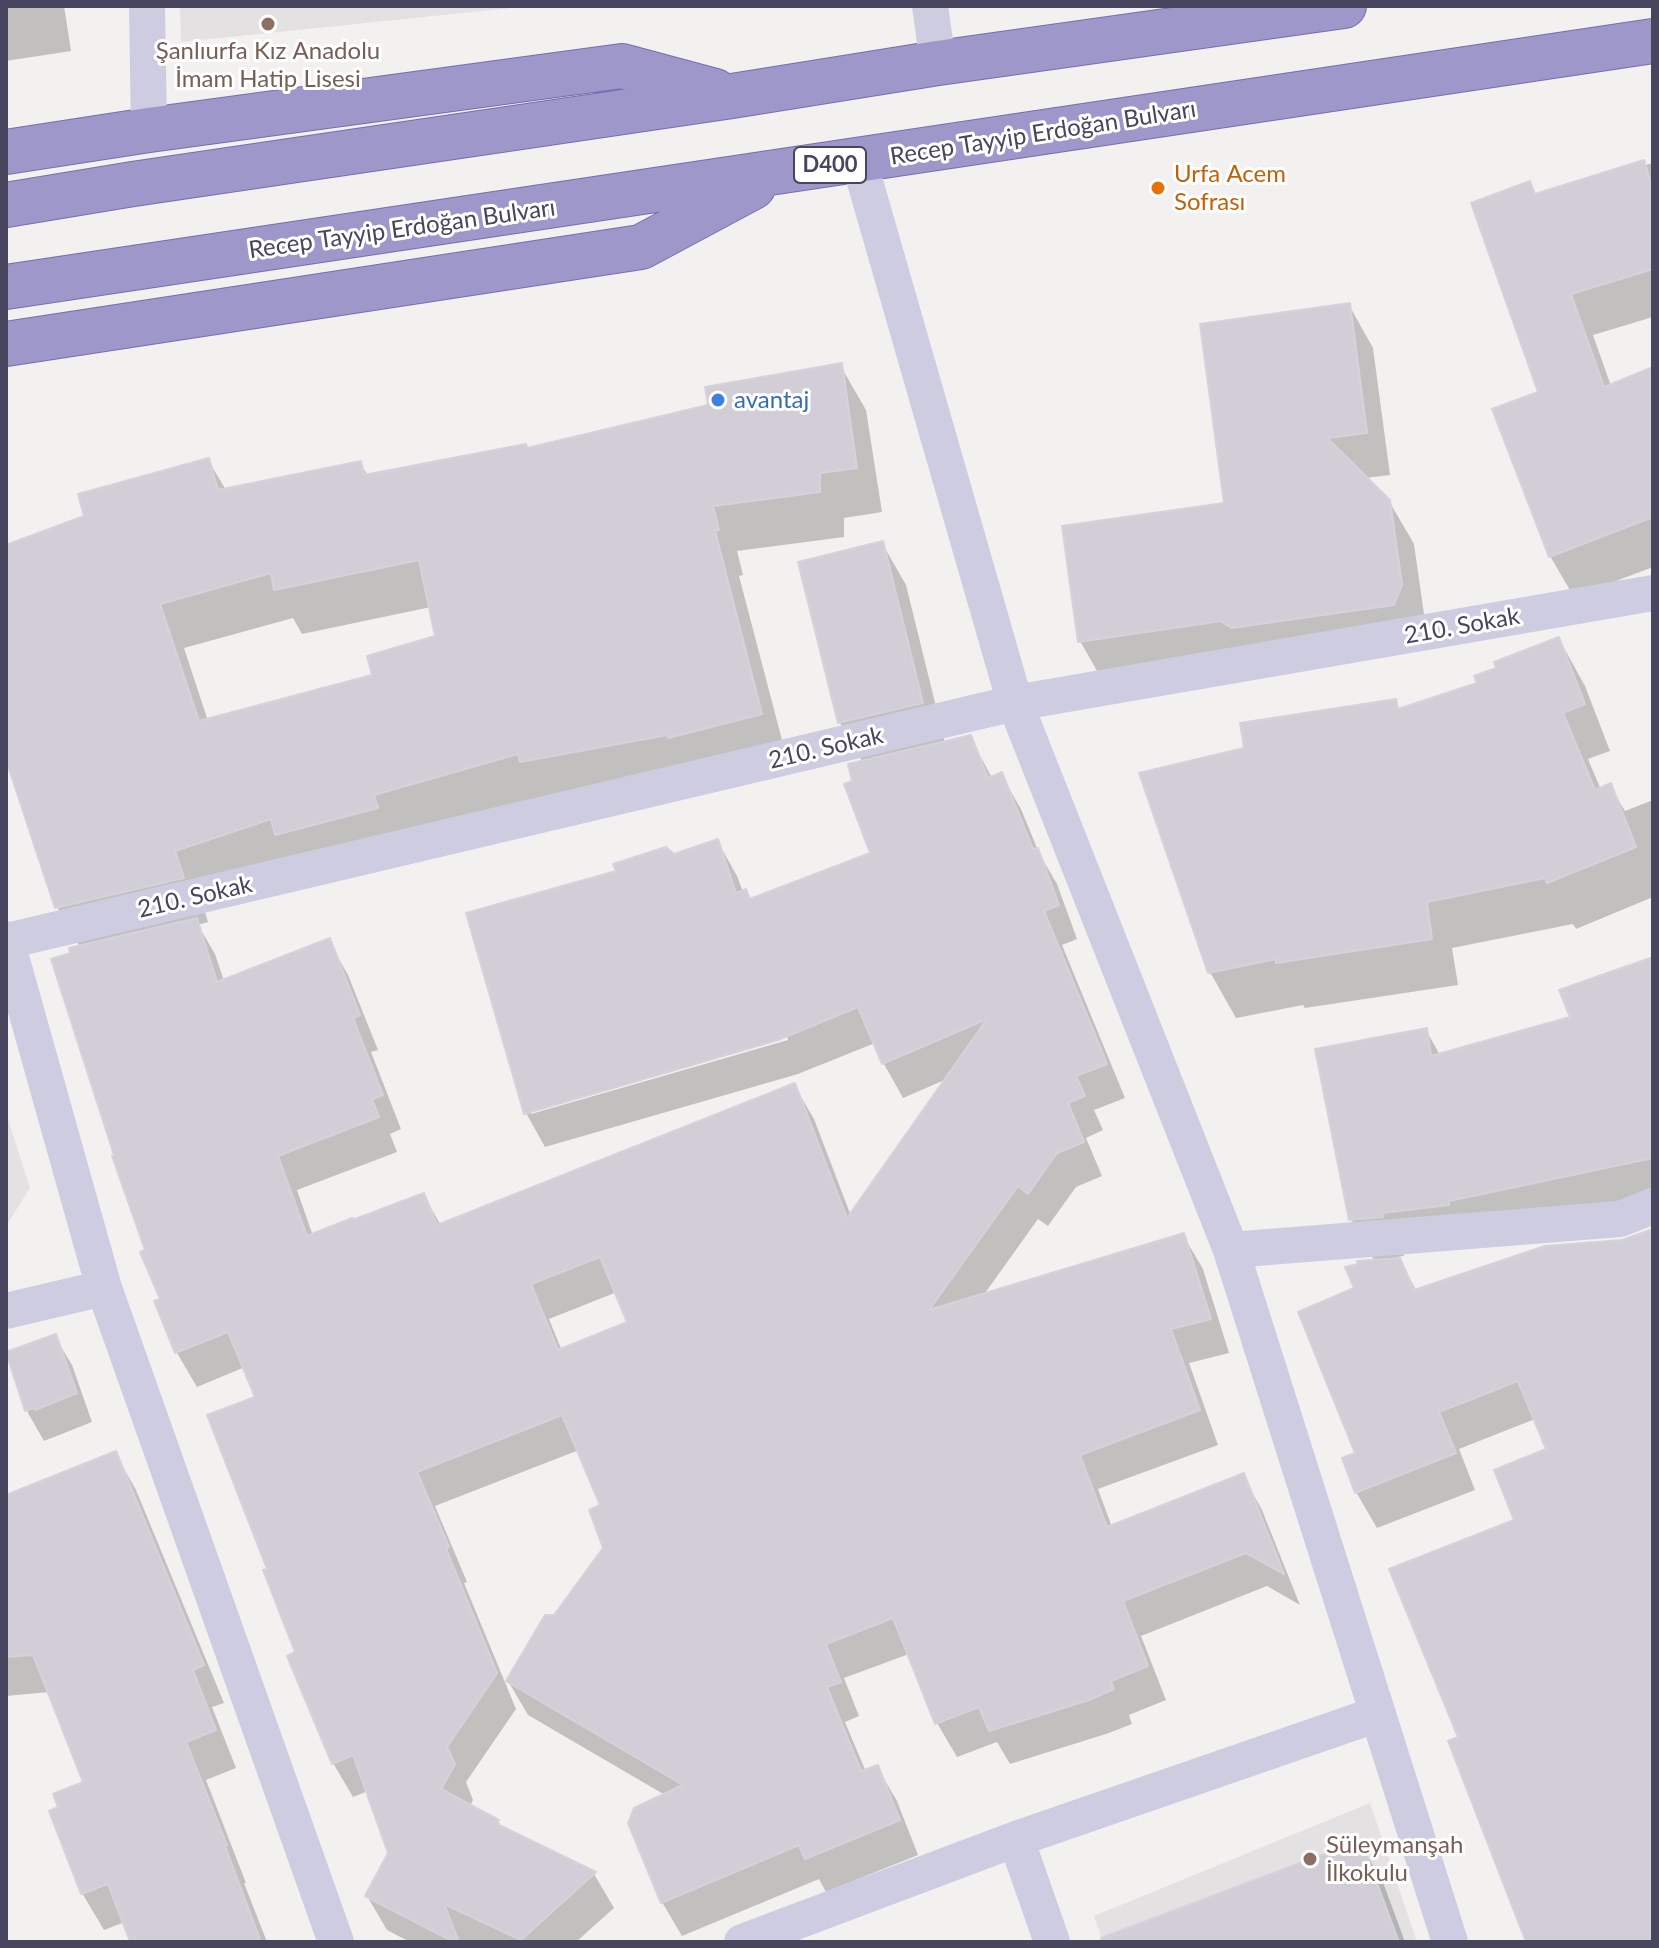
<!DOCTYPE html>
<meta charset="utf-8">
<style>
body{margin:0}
#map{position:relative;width:1659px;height:1948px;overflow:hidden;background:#f2f1ef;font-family:Lato,sans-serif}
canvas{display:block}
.frame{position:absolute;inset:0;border:8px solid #48455e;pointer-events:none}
</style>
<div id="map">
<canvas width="1659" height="1948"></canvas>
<div class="frame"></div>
</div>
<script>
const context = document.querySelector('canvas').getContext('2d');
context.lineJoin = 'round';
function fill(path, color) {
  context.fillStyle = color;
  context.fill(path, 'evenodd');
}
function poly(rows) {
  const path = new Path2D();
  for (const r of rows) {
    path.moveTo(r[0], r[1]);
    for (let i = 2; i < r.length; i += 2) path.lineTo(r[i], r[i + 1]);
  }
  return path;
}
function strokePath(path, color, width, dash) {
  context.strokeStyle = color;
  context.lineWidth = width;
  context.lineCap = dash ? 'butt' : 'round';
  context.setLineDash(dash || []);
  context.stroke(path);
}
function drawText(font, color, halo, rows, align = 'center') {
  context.font = font + ' Lato,sans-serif';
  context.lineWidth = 6;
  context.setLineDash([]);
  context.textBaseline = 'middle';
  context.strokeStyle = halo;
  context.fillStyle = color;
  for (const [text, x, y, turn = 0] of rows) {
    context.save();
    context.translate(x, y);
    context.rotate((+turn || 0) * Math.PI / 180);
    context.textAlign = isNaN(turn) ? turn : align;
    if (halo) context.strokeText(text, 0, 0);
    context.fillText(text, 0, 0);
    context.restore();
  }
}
fill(poly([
 [180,6,531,6,181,42],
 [6,1113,30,1188,6,1226],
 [1370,1803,1417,1942,1103,1942,1094,1916]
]), '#e3e1e1');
fill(poly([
 [6,6,64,6,71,51,6,61],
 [1653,163,1653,317,1593,335,1611,386,1653,369,1653,567,1574,597,1550,556,1530,184,1536,195],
 [1349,305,1373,348,1390,475,1365,478,1389,501,1414,544,1426,628,1104,683,1080,641,1226,505],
 [840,365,866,410,882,512,844,518,844,537,737,551,743,575,739,576,787,759,200,896,208,922,198,925,215,954,224,981,329,941,348,975,378,1050,371,1052,401,1129,390,1134,397,1152,297,1190,313,1236,424,1195,441,1226,794,1085,814,1119,851,1216,947,1079,903,1098,884,1064,875,1043,798,1074,545,1147,526,1113,673,856,718,842,737,876,743,892,751,901,873,854,854,783,863,763,840,723,882,543,906,585,945,743,970,737,992,778,1001,775,1021,809,1039,853,1057,884,1077,939,1062,945,1125,1098,1094,1110,1103,1130,1086,1138,1102,1176,1076,1187,1048,1226,1038,1219,983,1296,1183,1235,1203,1269,1229,1353,1189,1363,1218,1445,1098,1489,1112,1527,1243,1476,1262,1510,1300,1605,1267,1586,1141,1636,1166,1700,1129,1715,1132,1724,1109,1733,1010,1764,997,1742,957,1757,937,1723,909,1654,844,1678,859,1716,845,1722,866,1772,877,1767,897,1801,918,1855,826,1892,819,1879,682,1936,662,1902,665,1795,528,1715,508,1681,606,1548,602,1507,579,1450,435,1506,467,1582,464,1583,516,1709,466,1782,473,1800,470,1806,498,1821,502,1828,594,1874,614,1908,576,1942,410,1942,387,1930,367,1896,390,1853,368,1791,353,1797,333,1763,269,1570,257,1398,245,1367,197,1387,177,1353,157,1302,162,1300,148,1251,73,954,80,947,57,907,6,753,6,547,86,517,208,460,226,490,360,463,368,476,527,450,710,406],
 [431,607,437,638,375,677,208,721,184,648,293,618,302,634],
 [787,1036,788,1040,531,1114,531,1109],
 [617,1292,630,1323,562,1351,549,1319],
 [1559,639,1585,686,1610,751,1588,759,1601,790,1610,786,1625,811,1653,800,1653,897,1576,929,1573,924,1452,948,1458,985,1305,1008,1303,1005,1236,1018,1210,972,1246,750,1395,702,1400,710,1479,684],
 [1653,959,1653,1203,1403,1253,1404,1256,1397,1257,1417,1291,1628,1241,1653,1231,1653,1942,1520,1942,1527,1939,1460,1738,1517,1521,1548,1451,1535,1419,1459,1449,1475,1490,1377,1528,1356,1492,1356,1289,1375,1262,1351,1219,1426,1030,1440,1055,1573,1018],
 [55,1337,72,1365,92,1422,44,1441,28,1413,7,1354],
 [115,1453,136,1490,224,1703,212,1707,236,1768,206,1780,246,1883,244,1883,267,1942,133,1942,125,1922,104,1930,82,1893,61,1809,85,1783,49,1692,6,1696,6,1496],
 [1360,1843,1384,1885,1405,1942,1146,1942]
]), '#0003');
const building = poly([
 [1644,160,1653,190,1653,269,1571,294,1604,387,1653,367,1653,517,1549,557,1492,409,1538,392,1471,203,1530,181,1535,194,1644,160],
 [1350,303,1367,433,1327,438,1390,500,1402,585,1394,605,1231,628,1221,621,1078,642,1062,526,1224,503,1200,324,1350,303],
 [842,363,857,468,820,473,820,492,713,506,719,530,715,531,762,714,668,738,667,735,520,762,518,754,374,795,378,808,275,835,271,819,175,851,184,878,55,908,6,760,6,545,84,516,78,494,209,458,218,490,361,461,364,475,526,444,527,448,708,405,705,387,842,363],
 [419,560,435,636,367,656,372,675,199,721,160,604,271,573,274,590,419,560],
 [883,541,923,703,838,723,798,562,883,541],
 [1559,637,1585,704,1563,713,1595,790,1611,783,1636,847,1547,883,1545,878,1427,902,1432,939,1276,963,1276,959,1208,973,1139,773,1244,748,1240,723,1396,699,1398,709,1477,683,1474,676,1496,668,1494,662,1559,637],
 [971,735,988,778,1002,772,1033,849,1038,848,1059,905,1044,911,1107,1064,1076,1076,1085,1096,1068,1103,1084,1142,1057,1153,1028,1194,1018,1186,929,1310,1184,1233,1211,1319,1171,1329,1200,1410,1080,1455,1107,1527,1244,1473,1284,1574,1246,1553,1123,1601,1148,1666,1111,1681,1114,1689,1089,1700,989,1731,979,1707,935,1724,893,1618,826,1644,841,1682,827,1687,861,1771,878,1765,900,1820,805,1859,799,1845,661,1903,628,1823,634,1808,683,1785,506,1681,545,1615,554,1615,603,1548,589,1510,600,1505,562,1415,417,1472,449,1547,446,1549,497,1673,447,1747,455,1764,441,1789,499,1820,497,1824,596,1872,521,1940,444,1904,459,1942,454,1942,365,1896,388,1853,353,1755,332,1764,287,1656,295,1652,263,1570,267,1569,207,1415,255,1397,228,1332,175,1353,154,1301,160,1299,140,1252,145,1250,112,1156,114,1155,51,959,70,953,69,948,197,918,217,982,330,938,360,1015,353,1018,383,1095,372,1099,379,1117,278,1156,307,1236,352,1218,355,1219,424,1193,437,1225,795,1083,847,1218,987,1019,882,1064,858,1007,778,1040,524,1114,466,913,616,871,613,864,666,847,674,854,718,839,736,893,746,889,750,899,870,853,844,784,852,781,848,764,971,735],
 [600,1257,627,1322,558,1350,531,1284,600,1257],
 [1653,957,1653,1158,1449,1201,1449,1205,1382,1213,1383,1217,1349,1220,1315,1049,1427,1028,1431,1056,1570,1017,1559,990,1653,957],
 [1653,1229,1653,1942,1526,1942,1448,1741,1458,1737,1389,1569,1514,1520,1494,1470,1546,1449,1518,1381,1439,1412,1456,1453,1355,1493,1342,1458,1355,1453,1298,1312,1354,1288,1345,1267,1358,1264,1357,1261,1400,1258,1414,1290,1545,1246,1622,1240,1653,1229],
 [56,1334,77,1393,35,1410,34,1408,25,1411,6,1352,56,1334],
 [116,1451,204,1665,193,1670,216,1730,186,1742,227,1845,225,1846,261,1942,130,1942,108,1884,81,1894,49,1811,58,1807,53,1794,83,1782,33,1655,6,1657,6,1495,116,1451],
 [1361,1840,1399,1942,1102,1942,1101,1938,1361,1840]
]);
fill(building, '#d1ced7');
strokePath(building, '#d5d2db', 2);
const trunk = poly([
 [6,152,149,130,622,66,715,91],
 [6,205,133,184,732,96,938,63,1344,6],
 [6,287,1653,41],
 [6,344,641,247,753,187]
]);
strokePath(trunk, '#786daf', 46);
strokePath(poly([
 [147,6,149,130],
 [930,6,938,63],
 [859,161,1015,703,1231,1250,1450,1942],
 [6,939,104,1288,336,1942],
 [7,941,1015,703,1653,593],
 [1231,1250,1620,1219,1653,1206],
 [6,1311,104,1288],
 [742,1942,1016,1839],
 [1052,1942,1016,1839,1378,1714]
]), '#cecce0', 36);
strokePath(trunk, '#9e97ca', 44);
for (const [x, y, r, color] of [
 [268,24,8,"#8d6e63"],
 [1158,188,8,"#e8710a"],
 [718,400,8,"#3f7fe0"],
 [1310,1859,8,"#8d6e63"]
]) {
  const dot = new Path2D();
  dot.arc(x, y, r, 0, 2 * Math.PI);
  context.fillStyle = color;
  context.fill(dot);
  strokePath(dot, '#fff', 3);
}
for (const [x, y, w] of [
 [830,165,72]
]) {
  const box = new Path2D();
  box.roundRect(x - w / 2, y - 18, w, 36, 6);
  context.fillStyle = '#fff';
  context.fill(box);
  strokePath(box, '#48455e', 2);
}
drawText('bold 22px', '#48455e', null, [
 ["D400",830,165]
]);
drawText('24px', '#785e54', '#fff', [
 ["Şanlıurfa Kız Anadolu",268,51],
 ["İmam Hatip Lisesi",268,79],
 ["Süleymanşah",1326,1845,"left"],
 ["İlkokulu",1326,1873,"left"]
]);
drawText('24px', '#48455e', '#fff', [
 ["Recep Tayyip Erdoğan Bulvarı",1043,133,-9],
 ["Recep Tayyip Erdoğan Bulvarı",402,229,-8],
 ["210. Sokak",1462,626,-10],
 ["210. Sokak",826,748,-13],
 ["210. Sokak",195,897,-13]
]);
drawText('24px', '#c56008', '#fff', [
 ["Urfa Acem",1174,174],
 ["Sofrası",1174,202]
], 'left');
drawText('24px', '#366cbe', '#fff', [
 ["avantaj",734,400]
], 'left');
</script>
